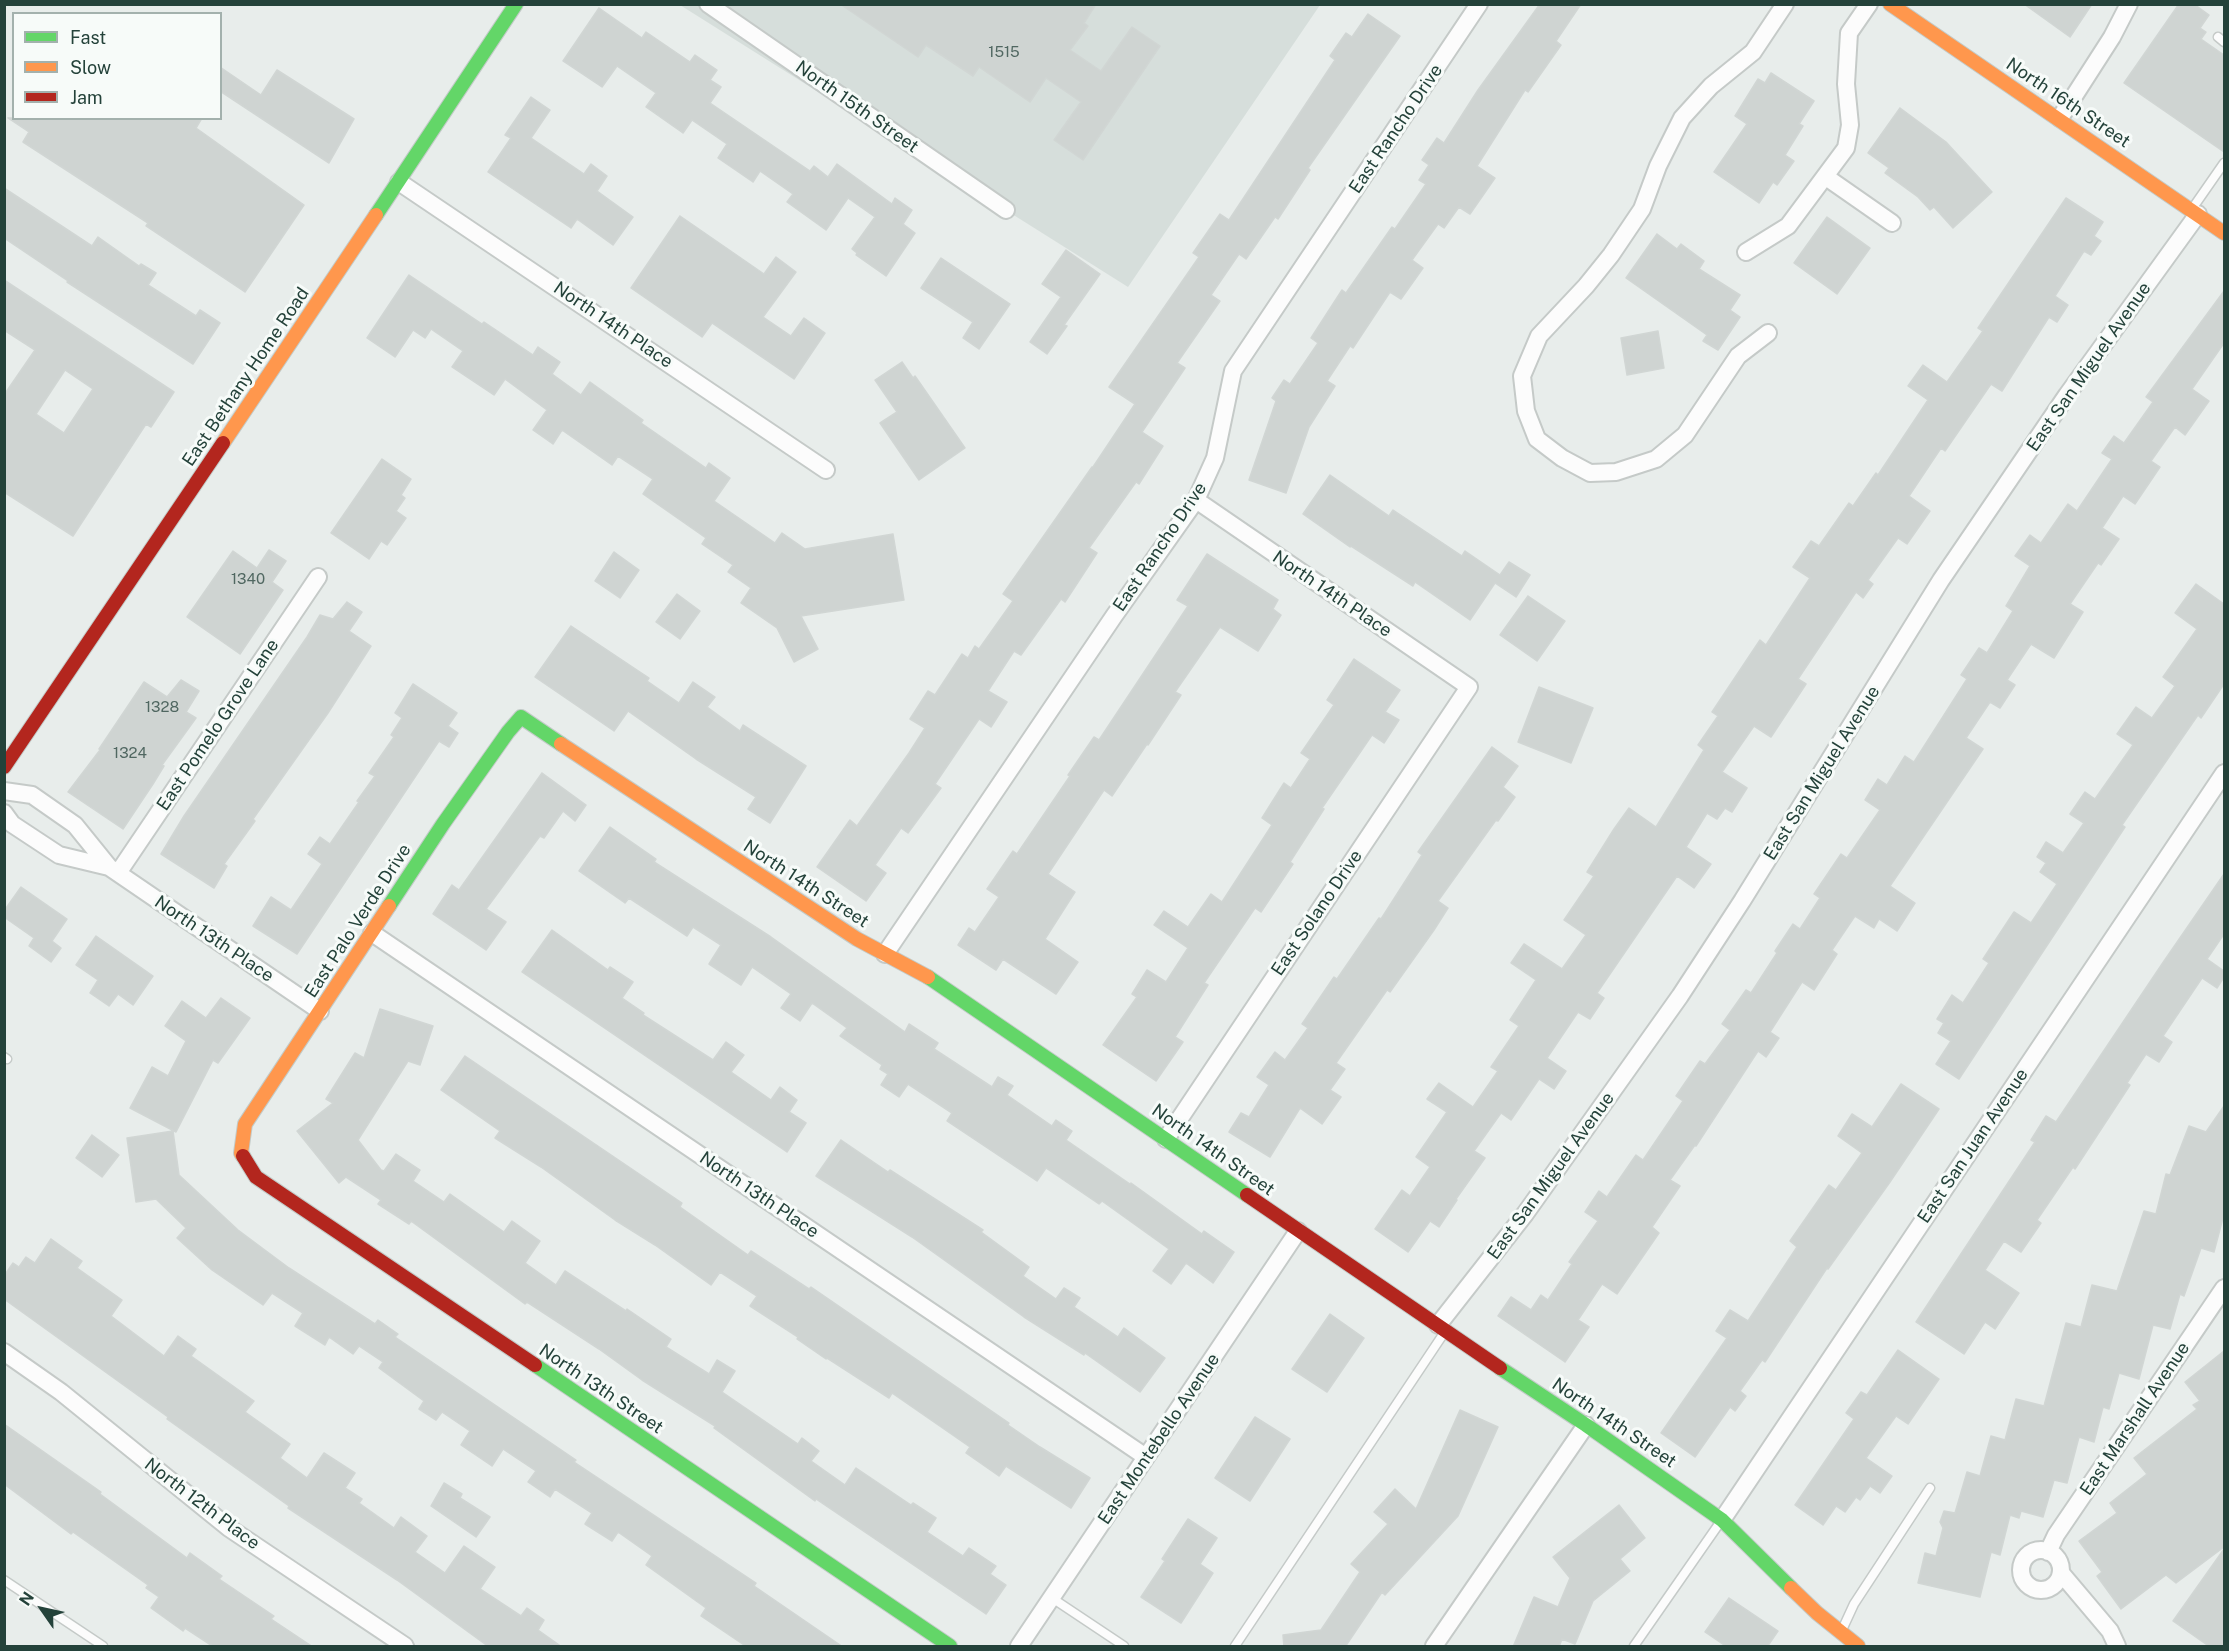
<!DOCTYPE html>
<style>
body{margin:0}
#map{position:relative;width:2229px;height:1651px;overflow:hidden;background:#e8edeb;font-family:"Public Sans",sans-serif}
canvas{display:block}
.frame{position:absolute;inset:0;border:6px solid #24423a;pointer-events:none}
.legend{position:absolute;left:12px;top:12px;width:210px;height:108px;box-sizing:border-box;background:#f7fbf9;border:2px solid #a3b1ad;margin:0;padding:8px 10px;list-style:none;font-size:18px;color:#24423a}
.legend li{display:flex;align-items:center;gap:12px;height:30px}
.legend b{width:30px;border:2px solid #a3b1ad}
.north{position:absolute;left:12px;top:1579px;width:60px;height:60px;-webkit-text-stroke:4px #f7fbf9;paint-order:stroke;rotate:304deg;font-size:16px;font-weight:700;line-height:24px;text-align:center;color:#24423a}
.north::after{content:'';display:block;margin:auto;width:21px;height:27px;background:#24423a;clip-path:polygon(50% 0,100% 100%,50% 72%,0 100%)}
</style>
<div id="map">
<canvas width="2229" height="1651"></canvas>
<div class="frame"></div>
<ul class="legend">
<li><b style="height:8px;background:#63d668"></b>Fast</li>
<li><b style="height:8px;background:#ff974d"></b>Slow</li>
<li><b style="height:8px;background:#b3261e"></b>Jam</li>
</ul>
<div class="north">N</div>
</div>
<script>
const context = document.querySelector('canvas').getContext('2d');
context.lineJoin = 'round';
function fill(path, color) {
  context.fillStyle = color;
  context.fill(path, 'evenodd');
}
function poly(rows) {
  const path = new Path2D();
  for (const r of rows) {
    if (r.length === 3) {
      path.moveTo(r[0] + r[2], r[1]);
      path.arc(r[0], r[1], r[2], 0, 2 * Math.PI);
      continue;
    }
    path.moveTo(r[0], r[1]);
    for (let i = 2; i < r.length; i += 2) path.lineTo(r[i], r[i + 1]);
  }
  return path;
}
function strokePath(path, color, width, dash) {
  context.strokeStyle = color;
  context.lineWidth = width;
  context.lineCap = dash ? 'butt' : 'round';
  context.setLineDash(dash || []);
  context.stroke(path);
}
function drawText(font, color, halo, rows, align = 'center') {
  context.font = font + ' "Public Sans",sans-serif';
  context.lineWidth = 6;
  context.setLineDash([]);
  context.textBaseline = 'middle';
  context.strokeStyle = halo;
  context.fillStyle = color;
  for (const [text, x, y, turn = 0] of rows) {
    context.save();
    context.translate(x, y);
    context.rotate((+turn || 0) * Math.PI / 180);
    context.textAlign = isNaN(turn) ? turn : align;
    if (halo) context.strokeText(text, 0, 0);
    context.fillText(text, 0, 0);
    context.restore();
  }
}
fill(poly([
 [680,5,1320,5,1128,287]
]), '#d6dedb');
const building = poly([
 [840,4,1096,4,1084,23,1088,26,1070,50,1101,71,1132,27,1160,46,1083,160,1054,140,1081,102,1046,78,1030,102,979,67,973,76,926,45,918,57,840,4],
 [1540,4,1581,4,1556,41,1561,45,1528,92,1525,90,1477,166,1495,178,1470,214,1459,207,1444,228,1438,224,1412,260,1423,268,1401,299,1390,292,1353,348,1350,346,1327,381,1335,386,1309,427,1286,493,1249,480,1276,401,1272,398,1284,380,1290,384,1318,343,1311,338,1342,290,1346,293,1392,227,1395,229,1426,184,1419,180,1429,165,1422,160,1437,138,1444,143,1478,90,1540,4],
 [2024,4,2092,4,2070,37,2024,4],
 [2179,4,2194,4,2209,15,2200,28,2206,32,2201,39,2224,55,2224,152,2124,83,2179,4],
 [599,8,642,38,646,32,690,62,695,55,717,70,710,80,721,87,710,103,810,171,814,166,828,177,837,164,892,204,895,198,912,210,903,224,915,233,886,276,856,255,857,253,852,249,875,217,848,198,826,230,787,202,793,194,760,171,753,182,718,158,727,144,692,120,683,133,646,107,656,93,617,66,602,87,563,61,599,8],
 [1368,14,1400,36,1308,168,1310,170,1278,219,1275,217,1246,259,1239,254,1211,295,1220,301,1177,363,1185,368,1142,432,1163,446,1139,484,1136,482,1089,548,1097,553,1065,602,1061,599,1021,655,1014,651,988,691,1007,702,991,727,979,719,935,784,941,788,908,833,901,828,875,865,886,873,866,901,817,867,850,820,857,826,909,753,925,728,910,719,928,691,935,695,962,654,968,658,975,646,979,649,1013,601,1003,594,1092,467,1093,467,1135,404,1109,387,1199,257,1193,253,1220,214,1229,220,1335,60,1330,56,1346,33,1352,37,1368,14],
 [220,67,261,95,277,70,354,119,329,163,220,91,220,67],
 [1771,73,1814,101,1799,124,1803,126,1785,155,1794,161,1777,185,1773,182,1759,203,1714,172,1747,124,1735,116,1758,79,1765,83,1771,73],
 [531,97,550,110,531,138,584,174,591,164,607,176,597,191,633,217,613,245,577,219,571,228,488,172,511,138,505,135,531,97],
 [1900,108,1946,142,1992,192,1953,228,1934,207,1930,210,1918,197,1885,173,1889,168,1868,153,1900,108],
 [8,118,202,118,196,128,304,205,245,292,146,226,148,223,23,142,29,132,8,118],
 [4,188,92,246,98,237,139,266,141,264,156,273,148,285,196,316,200,310,220,323,193,364,67,282,68,281,4,238,4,188],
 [2066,198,2103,222,2094,236,2101,241,2091,255,2084,251,2055,296,2068,305,2057,322,2049,317,2002,391,1991,384,1945,451,1941,448,1909,496,1930,511,1907,544,1898,538,1868,580,1873,584,1863,598,1856,592,1798,679,1806,684,1771,737,1754,726,1722,772,1747,788,1732,812,1725,808,1717,819,1707,813,1686,847,1711,864,1694,888,1677,876,1597,993,1604,998,1590,1019,1578,1012,1547,1058,1566,1071,1554,1089,1539,1079,1511,1120,1501,1113,1474,1151,1485,1158,1456,1199,1457,1200,1439,1227,1430,1221,1408,1252,1375,1229,1402,1190,1410,1196,1430,1167,1416,1157,1447,1112,1427,1099,1439,1083,1473,1107,1498,1071,1491,1067,1519,1026,1510,1020,1536,980,1511,963,1524,944,1562,969,1586,935,1564,920,1594,876,1587,872,1614,829,1629,808,1656,827,1704,750,1698,745,1718,716,1712,712,1760,640,1766,645,1810,578,1793,567,1811,541,1819,546,1849,503,1853,506,1876,473,1878,475,1928,400,1908,386,1923,365,1947,382,1983,331,1978,328,2066,198],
 [680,216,764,274,776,257,796,272,763,317,791,336,804,318,825,333,794,379,712,323,702,337,631,288,680,216],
 [1827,217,1870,248,1837,294,1794,263,1827,217],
 [1657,234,1677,249,1681,244,1704,261,1699,269,1740,295,1730,310,1740,317,1718,350,1703,341,1707,335,1626,278,1657,234],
 [1066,250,1100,274,1064,325,1067,326,1047,354,1030,342,1061,297,1042,284,1066,250],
 [941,258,1010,304,979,349,963,338,973,322,921,288,941,258],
 [409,275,482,324,484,322,533,355,538,347,560,362,552,374,581,395,590,382,643,420,641,423,706,468,709,463,730,478,714,501,775,543,782,533,805,549,893,534,904,600,801,616,818,649,794,662,777,628,741,603,751,588,728,572,733,565,702,544,706,538,643,494,653,479,618,456,612,465,562,430,553,444,533,430,547,410,505,379,494,395,452,367,463,351,431,329,425,338,413,330,395,357,367,338,409,275],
 [4,280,174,392,151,427,146,424,73,536,4,492,4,395,35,350,4,330,4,280],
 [65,370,93,389,64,433,36,414,65,370],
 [2224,291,2224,343,2192,389,2209,401,2185,435,2175,427,2151,461,2160,467,2135,504,2123,496,2102,528,2119,539,2101,565,2098,563,2070,604,2083,612,2054,658,2031,644,2007,680,2015,685,2000,708,1990,702,1966,738,1983,749,1890,886,1915,903,1897,931,1879,919,1874,928,1855,916,1832,950,1837,954,1814,990,1802,982,1770,1032,1779,1038,1766,1057,1758,1051,1696,1146,1695,1145,1670,1180,1680,1186,1652,1227,1659,1233,1617,1294,1602,1284,1578,1320,1589,1327,1565,1362,1498,1316,1511,1297,1531,1310,1541,1295,1548,1300,1572,1264,1569,1262,1598,1221,1585,1212,1599,1191,1607,1197,1636,1155,1643,1160,1683,1101,1676,1096,1700,1061,1705,1064,1730,1030,1722,1024,1746,990,1751,993,1777,953,1775,951,1793,924,1800,929,1820,898,1814,894,1841,854,1847,858,1880,810,1865,800,1878,779,1887,785,1905,756,1914,762,1967,679,1961,675,1979,648,1987,653,2013,611,2006,606,2030,566,2015,556,2030,535,2041,543,2068,504,2077,511,2112,459,2102,453,2114,436,2124,443,2153,402,2146,397,2224,291],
 [1658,331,1664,368,1627,375,1621,338,1658,331],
 [902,362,913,378,915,376,965,448,919,480,880,423,897,412,875,380,902,362],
 [382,459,411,479,401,495,405,498,396,511,406,518,387,545,381,541,369,559,331,533,382,459],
 [1330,475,1389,516,1393,510,1462,556,1465,551,1500,575,1509,562,1530,575,1516,597,1495,583,1470,620,1415,582,1413,586,1351,546,1350,547,1303,514,1330,475],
 [269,550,286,561,272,582,283,590,240,654,187,617,233,551,257,568,269,550],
 [614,552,639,570,620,598,595,581,614,552],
 [1207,554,1278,600,1273,609,1281,615,1258,651,1220,627,1175,692,1181,695,1148,745,1147,744,1112,796,1104,790,1048,874,1075,892,1045,939,1078,962,1056,994,1003,959,996,970,958,945,969,928,975,932,999,897,987,889,1013,851,1017,854,1070,776,1068,775,1094,737,1099,740,1188,606,1177,600,1207,554],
 [2196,584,2224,604,2224,684,2201,718,2198,715,2122,825,2125,827,1959,1079,1936,1064,1951,1041,1938,1033,1944,1023,1937,1019,1952,995,1963,1003,1989,963,1983,959,2014,912,2031,923,2057,884,2040,872,2046,863,2037,857,2046,842,2063,853,2084,823,2070,814,2085,792,2095,799,2133,745,2117,734,2136,707,2152,718,2175,686,2163,677,2197,629,2175,613,2196,584],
 [677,594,700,611,680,639,656,622,677,594],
 [1528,596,1565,621,1537,661,1500,635,1528,596],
 [347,602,362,612,349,631,371,646,328,713,253,819,255,821,224,864,227,866,214,888,161,854,184,816,307,637,320,615,333,619,347,602],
 [571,626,649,678,647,681,679,703,693,682,715,697,707,707,740,731,743,725,806,766,770,823,748,809,756,797,696,759,628,711,614,731,535,677,571,626],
 [1354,659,1400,690,1385,712,1399,720,1384,743,1372,735,1322,808,1324,809,1290,862,1293,864,1261,912,1255,908,1204,983,1208,985,1175,1037,1183,1042,1156,1081,1103,1045,1137,997,1132,994,1147,970,1166,982,1188,948,1154,925,1164,911,1188,927,1211,894,1222,902,1272,825,1262,818,1284,783,1291,788,1310,759,1301,753,1334,705,1327,700,1354,659],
 [181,680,199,691,186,712,196,718,162,765,164,766,153,784,123,829,68,792,100,750,99,749,144,682,167,697,181,680],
 [413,684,457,713,448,726,458,733,449,747,439,741,297,954,253,926,271,897,291,910,322,864,308,854,320,837,330,844,359,802,357,801,375,776,369,773,394,737,391,735,402,718,395,713,413,684],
 [1539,687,1593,708,1571,763,1518,742,1539,687],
 [1492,747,1518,766,1503,787,1515,797,1498,821,1496,820,1438,901,1448,908,1434,930,1390,992,1387,990,1336,1063,1345,1069,1330,1090,1341,1097,1322,1124,1300,1108,1270,1157,1229,1132,1241,1113,1249,1117,1269,1085,1257,1077,1275,1052,1285,1060,1308,1028,1302,1024,1334,977,1337,979,1379,918,1381,919,1422,855,1418,852,1492,747],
 [542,773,586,805,575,821,563,811,544,838,540,836,486,909,506,922,486,950,433,914,452,885,459,890,542,773],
 [610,827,656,859,654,862,771,937,905,1032,909,1024,938,1043,934,1049,992,1087,998,1077,1013,1086,1007,1095,1052,1126,1056,1120,1072,1131,1066,1140,1130,1184,1131,1183,1202,1234,1204,1231,1234,1252,1213,1283,1186,1263,1171,1284,1153,1271,1169,1249,1102,1201,1099,1204,1046,1168,1037,1181,947,1121,952,1113,908,1084,899,1097,881,1085,888,1074,880,1069,882,1065,840,1036,847,1028,812,1003,800,1021,781,1008,791,994,752,967,741,985,709,964,721,945,693,927,687,936,629,898,625,903,579,871,610,827],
 [2224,874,2224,934,2207,959,2224,971,2224,977,2217,988,2202,978,2163,1036,2172,1042,2159,1062,2146,1054,2127,1083,2130,1085,2075,1169,2073,1167,2037,1220,2041,1223,2021,1252,2004,1241,1985,1270,2019,1293,1995,1329,1985,1322,1964,1354,1916,1322,2035,1142,2031,1140,2046,1116,2056,1122,2162,964,2224,874],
 [21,887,67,919,52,941,61,948,51,962,29,946,34,938,4,917,4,911,21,887],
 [552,930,608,970,610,967,633,982,622,998,644,1013,643,1015,713,1060,726,1042,744,1055,731,1072,771,1100,780,1087,797,1100,789,1112,806,1123,787,1152,522,972,552,930],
 [96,936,153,976,133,1005,118,994,109,1006,90,993,98,980,76,965,96,936],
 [221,998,250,1018,218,1063,213,1060,176,1132,130,1108,152,1067,168,1076,186,1041,165,1026,182,1001,206,1018,221,998],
 [380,1009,433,1026,420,1065,408,1061,358,1140,381,1170,384,1171,396,1154,420,1170,413,1181,444,1202,450,1194,504,1232,512,1221,540,1241,525,1263,556,1285,565,1271,626,1311,627,1309,671,1339,666,1347,709,1374,717,1360,735,1371,722,1392,798,1444,802,1438,819,1451,811,1461,845,1485,856,1468,911,1505,913,1503,936,1518,927,1532,963,1556,969,1548,996,1566,990,1574,1006,1585,986,1614,816,1499,815,1501,714,1428,715,1426,642,1380,599,1349,527,1302,525,1304,411,1221,409,1224,378,1204,381,1200,346,1177,339,1183,297,1131,333,1103,326,1099,355,1053,364,1058,380,1009],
 [465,1056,682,1203,680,1207,748,1255,751,1251,809,1289,811,1287,1009,1423,1008,1425,1040,1447,1090,1478,1071,1508,1006,1466,999,1476,966,1453,970,1447,892,1393,889,1398,827,1358,826,1359,797,1339,798,1337,750,1306,757,1296,720,1272,711,1285,655,1245,615,1220,541,1167,495,1138,500,1131,441,1090,465,1056],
 [1901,1084,1939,1109,1890,1182,1828,1269,1827,1268,1765,1362,1762,1360,1740,1391,1746,1396,1735,1411,1730,1407,1695,1457,1661,1433,1727,1338,1716,1331,1730,1310,1748,1321,1797,1247,1790,1241,1829,1185,1836,1190,1862,1153,1838,1136,1852,1114,1872,1127,1901,1084],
 [2224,1106,2224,1214,2214,1252,2201,1248,2184,1296,2180,1294,2170,1329,2153,1325,2139,1379,2119,1373,2109,1409,2103,1407,2094,1442,2079,1437,2067,1483,2054,1480,2043,1517,2021,1511,2019,1518,2010,1515,2000,1555,1991,1552,1980,1597,1918,1583,1925,1553,1936,1556,1943,1528,1940,1522,1944,1511,1955,1513,1967,1472,1980,1476,1991,1436,2005,1440,2016,1399,2044,1406,2066,1323,2081,1327,2092,1285,2117,1291,2144,1211,2156,1214,2166,1174,2170,1175,2189,1126,2206,1132,2224,1106],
 [173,1131,179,1175,238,1230,289,1268,375,1324,378,1320,398,1334,395,1337,576,1460,574,1462,756,1583,754,1586,843,1647,747,1647,701,1616,706,1608,646,1565,652,1556,618,1532,612,1541,585,1524,592,1513,555,1489,550,1497,528,1482,536,1471,503,1449,492,1466,461,1445,470,1431,442,1412,436,1420,419,1409,424,1401,379,1368,383,1362,359,1346,353,1354,329,1337,325,1345,295,1326,303,1313,272,1293,263,1305,212,1270,177,1238,186,1228,156,1199,136,1202,127,1138,173,1131],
 [92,1135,119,1155,102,1177,76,1158,92,1135],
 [841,1140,888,1172,890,1170,983,1230,981,1232,1029,1267,1023,1276,1056,1299,1064,1288,1080,1298,1074,1307,1118,1337,1124,1328,1165,1358,1140,1392,1085,1353,1084,1355,1024,1317,912,1237,816,1176,841,1140],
 [51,1239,82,1261,77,1268,122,1300,111,1316,164,1356,178,1336,196,1349,191,1356,254,1401,245,1412,290,1444,280,1458,307,1478,324,1453,355,1473,345,1488,362,1499,359,1503,394,1528,401,1517,427,1536,415,1552,445,1573,464,1546,495,1567,480,1589,521,1616,527,1608,544,1620,538,1630,562,1647,489,1647,397,1580,288,1508,289,1506,167,1419,168,1417,4,1299,4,1276,13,1263,19,1267,26,1257,35,1263,51,1239],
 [1330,1314,1364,1338,1327,1392,1292,1369,1330,1314],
 [1898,1350,1939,1379,1908,1424,1896,1416,1866,1458,1892,1476,1880,1493,1870,1486,1860,1500,1856,1497,1845,1512,1836,1506,1823,1525,1795,1505,1854,1419,1846,1413,1861,1392,1867,1395,1898,1350],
 [2224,1351,2224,1547,2176,1583,2166,1575,2121,1609,2097,1576,2102,1572,2079,1541,2117,1513,2110,1503,2147,1474,2134,1458,2197,1409,2193,1405,2200,1401,2185,1382,2224,1351],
 [1460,1410,1498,1427,1458,1516,1385,1595,1382,1592,1345,1647,1284,1647,1283,1635,1321,1630,1360,1572,1351,1564,1388,1524,1374,1512,1395,1489,1416,1509,1460,1410],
 [1255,1417,1290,1439,1250,1501,1215,1478,1255,1417],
 [4,1424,101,1492,100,1494,187,1558,190,1553,222,1576,219,1579,274,1616,271,1619,313,1647,214,1647,185,1628,183,1631,151,1608,159,1597,146,1588,148,1585,73,1532,71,1534,4,1484,4,1424],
 [444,1483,462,1494,460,1498,490,1517,476,1537,431,1506,444,1483],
 [1619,1505,1645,1538,1620,1559,1630,1571,1593,1601,1575,1644,1562,1639,1559,1647,1513,1647,1534,1597,1558,1607,1570,1578,1553,1557,1619,1505],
 [1188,1519,1217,1538,1200,1564,1213,1573,1181,1623,1141,1597,1165,1561,1162,1559,1188,1519],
 [2224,1549,2224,1647,2210,1647,2173,1621,2224,1549],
 [1729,1598,1778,1631,1767,1647,1727,1647,1705,1632,1729,1598]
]);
fill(building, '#cfd4d2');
strokePath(building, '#d1d6d4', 1.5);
const lane = poly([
 [2218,37,2224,42],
 [2192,209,2224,163],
 [4,1057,7,1059],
 [4,1580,103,1646],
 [1052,1598,1124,1646],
 [1842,1630,1854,1604,1930,1488],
 [1235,1646,1444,1333],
 [1634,1646,1721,1521]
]);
const street = poly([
 [708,4,1006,210],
 [2060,118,2112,37,2129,4],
 [1826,177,1892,223],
 [399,182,826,470],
 [1746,252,1788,226,1846,148,1850,125,1846,84,1849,33,1869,4],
 [1768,333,1738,356,1685,435,1656,459,1616,472,1590,473,1562,458,1537,439,1526,411,1522,376,1539,336,1586,286,1611,255,1642,209,1658,166,1682,118,1711,86,1753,52,1785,4],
 [4,791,32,795,75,825,109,867,320,1011],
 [4,813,12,824,59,855,109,867],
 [118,873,318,577],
 [372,933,1146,1457],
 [885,954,1114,616,1196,500,1215,458,1233,371,1479,4],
 [1166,1139,1469,687,1196,500],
 [1438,1325,1525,1214,1680,996,1742,901,1941,580,2067,395,2198,214],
 [4,1352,61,1392,229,1528,405,1646],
 [1722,1520,2224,773],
 [2041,1570,20],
 [2048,1552,2056,1535,2224,1288],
 [2061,1573,2110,1631,2117,1646],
 [1019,1646,1298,1231],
 [1434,1646,1586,1425]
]);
const fast = poly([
 [376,215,516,4],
 [389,906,443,824,508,732,521,717,561,744],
 [928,977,1247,1195],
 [535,1365,950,1646],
 [1500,1368,1586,1425,1722,1520,1791,1588]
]);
const slow = poly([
 [1890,4,2224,233],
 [223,443,376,215],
 [561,744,857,939,928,977],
 [243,1156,241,1153,245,1124,389,906],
 [1791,1588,1817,1613,1858,1646]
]);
const jam = poly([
 [4,767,223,443],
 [243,1156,256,1177,535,1365],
 [1247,1195,1500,1368]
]);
strokePath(lane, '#c5cac8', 11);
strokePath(street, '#c5cac8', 20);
strokePath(fast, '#c3cbc8', 16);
strokePath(slow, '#c3cbc8', 16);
strokePath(jam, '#c3cbc8', 16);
strokePath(lane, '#fcfcfc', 8);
strokePath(street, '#fcfcfc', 16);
strokePath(fast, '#63d668', 14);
strokePath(slow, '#ff974d', 14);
strokePath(jam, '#b3261e', 14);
drawText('15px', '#506761', null, [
 ["1515",1004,52],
 ["1340",248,579],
 ["1328",162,707],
 ["1324",130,753]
]);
drawText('18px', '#24423a', '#f7fbf9', [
 ["North 16th Street",2068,103,34],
 ["North 15th Street",857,107,35],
 ["East Rancho Drive",1396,129,-56],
 ["North 14th Place",613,325,34],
 ["East San Miguel Avenue",2089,367,-55],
 ["East Bethany Home Road",246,377,-56],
 ["East Rancho Drive",1160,547,-56],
 ["North 14th Place",1332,594,34],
 ["East Pomelo Grove Lane",218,725,-56],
 ["East San Miguel Avenue",1822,773,-58],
 ["North 14th Street",806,884,33],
 ["East Solano Drive",1317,913,-56],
 ["East Palo Verde Drive",358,921,-57],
 ["North 13th Place",214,939,34],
 ["East San Juan Avenue",1973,1146,-56],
 ["North 14th Street",1213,1150,35],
 ["East San Miguel Avenue",1551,1176,-54],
 ["North 13th Place",759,1195,34],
 ["North 13th Street",601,1389,34],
 ["East Marshall Avenue",2135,1419,-56],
 ["North 14th Street",1614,1423,34],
 ["East Montebello Avenue",1159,1439,-56],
 ["North 12th Place",202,1504,37]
]);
</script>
